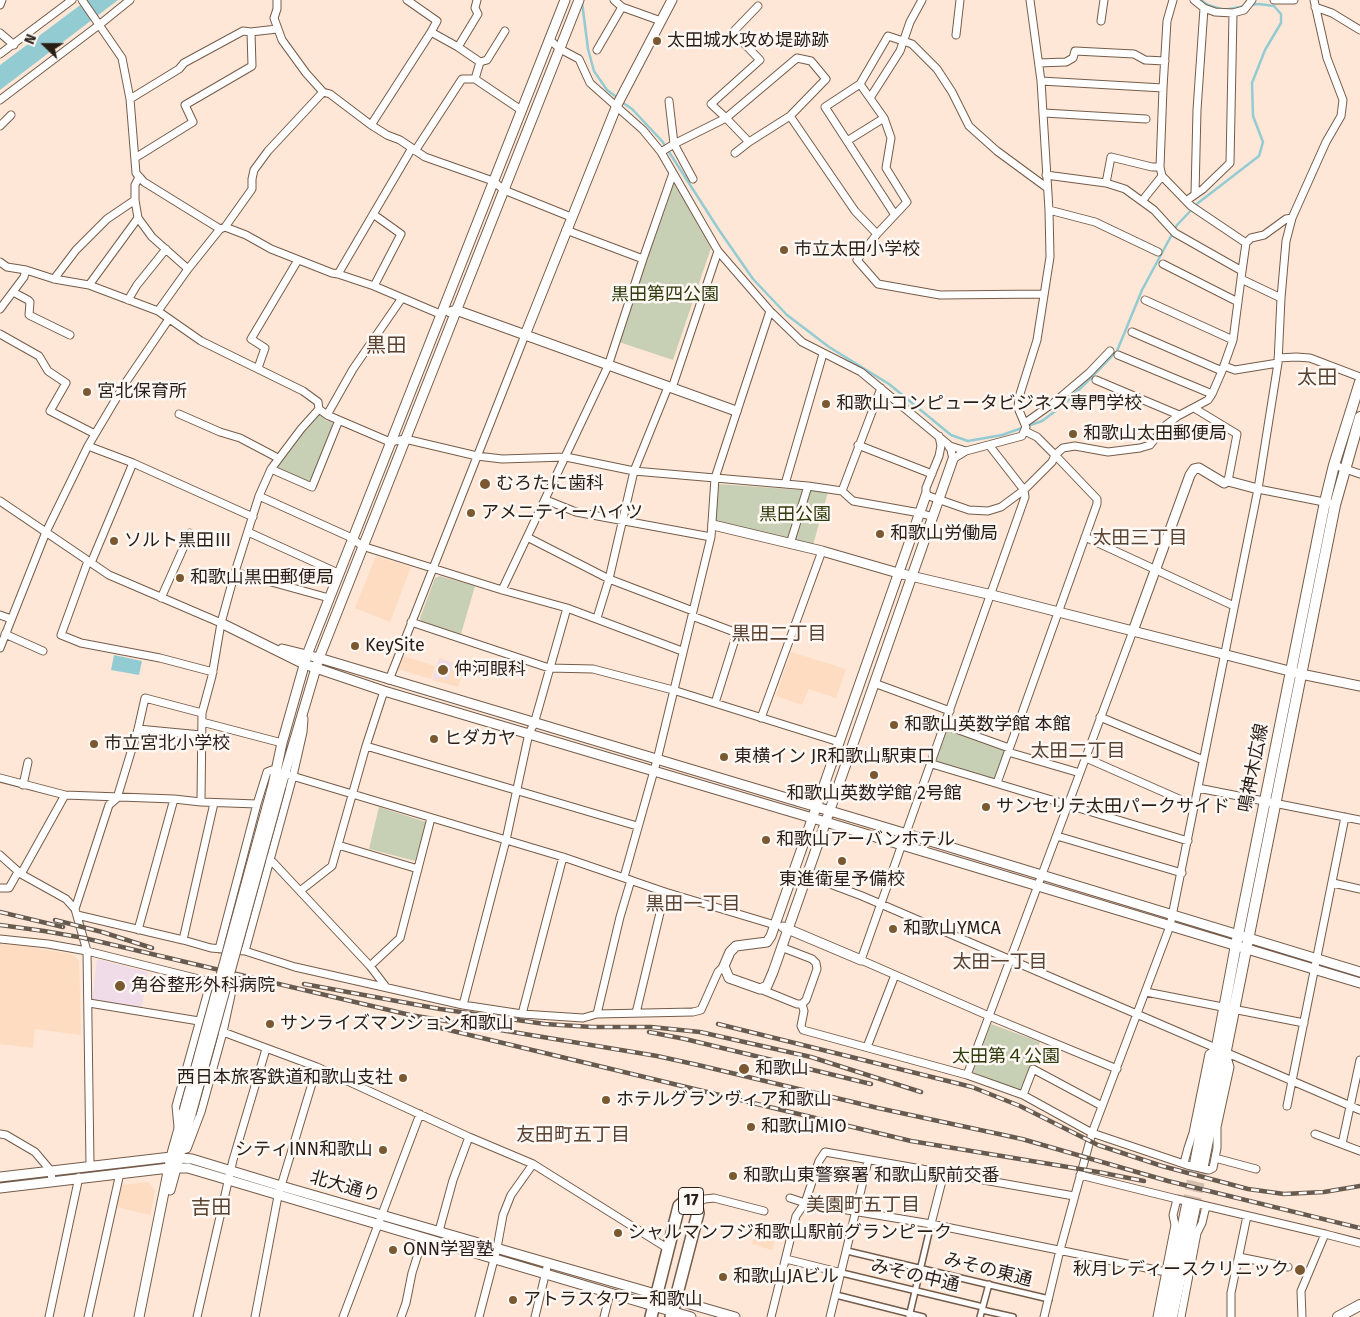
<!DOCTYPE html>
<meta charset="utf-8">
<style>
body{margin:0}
#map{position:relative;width:1360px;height:1317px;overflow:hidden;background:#fee7d6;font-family:"Fira Sans",sans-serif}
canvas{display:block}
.north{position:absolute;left:20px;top:20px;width:50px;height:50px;-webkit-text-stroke:4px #fef8f4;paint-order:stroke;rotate:292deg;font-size:14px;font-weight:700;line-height:20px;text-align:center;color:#281e16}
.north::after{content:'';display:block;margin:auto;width:18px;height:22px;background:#281e16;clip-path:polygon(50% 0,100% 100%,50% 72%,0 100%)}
</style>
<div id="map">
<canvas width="1360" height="1317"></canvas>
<div class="north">N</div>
</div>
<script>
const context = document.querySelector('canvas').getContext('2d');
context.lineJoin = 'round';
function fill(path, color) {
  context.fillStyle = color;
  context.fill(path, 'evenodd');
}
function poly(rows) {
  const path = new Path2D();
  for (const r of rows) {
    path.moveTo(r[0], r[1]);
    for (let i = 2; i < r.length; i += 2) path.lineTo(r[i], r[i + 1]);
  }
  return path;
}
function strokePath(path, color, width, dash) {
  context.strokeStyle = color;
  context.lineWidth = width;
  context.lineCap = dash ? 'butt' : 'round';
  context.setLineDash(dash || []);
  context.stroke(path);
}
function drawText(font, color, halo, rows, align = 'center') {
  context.font = font + ' "Fira Sans","Noto Sans JP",sans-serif';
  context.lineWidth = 5;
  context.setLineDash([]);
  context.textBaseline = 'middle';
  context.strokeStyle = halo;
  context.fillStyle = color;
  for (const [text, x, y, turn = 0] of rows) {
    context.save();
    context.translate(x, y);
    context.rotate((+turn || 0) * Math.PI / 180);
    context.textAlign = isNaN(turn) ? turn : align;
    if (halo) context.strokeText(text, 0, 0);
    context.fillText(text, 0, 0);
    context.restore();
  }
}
fill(poly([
 [376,556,411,567,390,622,355,608],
 [791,652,846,669,836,698,809,689,802,705,776,696],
 [403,656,435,666,431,679,398,669],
 [439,658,465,666,458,687,432,680],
 [0,944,30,947,71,954,79,960,81,1035,35,1029,33,1048,0,1044],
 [148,1182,155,1190,150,1215,117,1207,122,1185],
 [757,1223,773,1227,777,1234,772,1250,752,1244]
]), '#fedcc1');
fill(poly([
 [439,659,453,663,448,680,438,677,437,680,433,679],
 [97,959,148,972,141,1011,92,1001]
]), '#f0dbe9');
fill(poly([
 [674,181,711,248,673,360,619,342],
 [317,415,322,416,325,420,332,422,333,426,311,482,307,483,275,467,302,430],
 [718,484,828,492,813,545,716,523],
 [440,576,475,586,461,634,421,621,420,618,435,578],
 [946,729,1006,749,995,780,936,762],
 [379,807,426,822,415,861,369,849],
 [991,1024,1040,1042,1020,1091,973,1072]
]), '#c7d0b4');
fill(poly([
 [87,0,118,0,0,90,0,65],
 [114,655,142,661,139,675,111,670]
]), '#93cbd3');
strokePath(poly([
 [1201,0,1208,5,1224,10,1245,6],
 [582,2,588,49,594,71,607,90,618,98],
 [622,102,632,109,662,141,719,230,753,279,787,315,829,347,889,384,951,435,968,441,1002,435,1042,421,1061,407,1091,378,1117,351,1142,290,1177,225,1198,203,1259,156,1263,142,1253,116,1252,83,1265,50,1281,23,1281,14,1274,6,1259,4,1250,5]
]), '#93cbd3', 2.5);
strokePath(poly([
 [1187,1205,1195,1164],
 [1195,1207,1203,1165]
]), '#d3bfb0', 10, [10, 5]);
const pedestrian = poly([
 [847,1251,1049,1299],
 [842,1273,983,1307],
 [836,1295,923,1317],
 [982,1310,1013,1317],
 [909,1317,931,1224],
 [980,1317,989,1284]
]);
const minor = poly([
 [82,0,122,58,130,99,136,173,144,182,220,229],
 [277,0,277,9,274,18,282,40,306,73,323,92],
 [407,0,437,21,431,32,458,47],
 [477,0,475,8,478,14,458,47,480,62],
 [614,0,622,7,661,21],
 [1194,0,1204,8],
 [1274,0,1294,0],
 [0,5,2,0],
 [758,6,733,32,760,60,711,104,726,118,797,58,811,61,826,79,790,116,855,211,877,234,857,260,878,284,940,295,1044,294],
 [1315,7,1332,13,1360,30],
 [1101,21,1104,0],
 [0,33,14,45],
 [956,35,960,0],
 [549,39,560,49,579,59,590,83,643,130,661,152,718,251,770,311,802,342,861,372,950,446,966,451,1022,436,1026,427,1018,408,1019,397,1037,340,1050,257,1049,210,1041,81,1030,0],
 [597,50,622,7],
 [0,54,72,0],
 [480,62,487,60,505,31],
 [1039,63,1066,62,1073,58,1075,51,1134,54,1145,60,1165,61],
 [475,79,480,62],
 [1041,81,1163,88,1160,167],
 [860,84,825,107,895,215],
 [1163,88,1167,21,1173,0],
 [870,98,900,51,910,22,922,0],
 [130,99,179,69,184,63,243,31,251,32],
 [0,100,99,25,130,0],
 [1044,113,1146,119],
 [371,125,387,135,400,140,425,157,493,181,504,190,571,217],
 [0,126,11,115],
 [847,141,884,118],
 [415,151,462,79,475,79,521,110],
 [661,152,674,144,669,101],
 [735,153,749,142,790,116],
 [135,158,193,122,185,105,252,66,251,32,277,29],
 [139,177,135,185,135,200,138,218,152,237,188,269],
 [693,179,674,144,726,118,749,142],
 [1106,183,1111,157,1152,167,1160,167,1162,176,1191,206,1246,243],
 [1195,194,1197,110,1204,8,1215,12,1233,13],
 [1142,201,1162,176],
 [1186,201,1203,189,1230,163,1233,13,1244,10,1252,0],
 [1049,210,1095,222,1158,252],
 [373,214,401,234,374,286],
 [225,227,252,189,252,179,254,170,268,151,323,92,330,94,371,125,431,32],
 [566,230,643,259],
 [877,234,907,202,886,168,891,138,884,118,860,84,888,36,912,44,937,69,952,92,969,126,997,151,1046,187],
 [0,262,7,267,26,270,54,279,89,285,158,311,201,341,303,391,318,402,319,409,327,415,390,442,405,439,477,456,502,459,566,457,634,471,808,486,842,491,853,501,920,513,933,517],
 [1163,264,1238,302],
 [1242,271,1246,243,1251,238,1264,235,1286,219,1292,218],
 [338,274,412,148],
 [54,279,76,250,107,219,135,200],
 [1241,279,1281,298],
 [89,285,138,218],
 [13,292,28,300,30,302,29,315,70,335],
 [128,300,137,285,166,249],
 [1145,300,1233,340],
 [0,309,24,277,26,270],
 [158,311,188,269,220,229,225,227,246,235,271,249,332,273,338,274,374,286,440,314],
 [1132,332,1222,371],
 [0,334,39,356,48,371,66,383,50,411,95,434],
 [1118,355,1212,394],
 [1278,358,1296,357,1310,358,1360,377],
 [1224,366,1235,370,1278,363],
 [258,368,265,348,251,339,298,260],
 [1096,380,1179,415],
 [672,388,718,251],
 [1194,408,1237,434,1228,481],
 [179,414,220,432,240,438,278,458],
 [327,415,353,369,402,298],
 [1025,423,1056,401,1089,373,1110,351],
 [939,436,941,446,939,456,926,488,926,495,969,510,988,511,1001,507,1024,490,1052,462,1055,455,1063,448,1075,446,1108,452,1140,448,1150,445,1166,425,1178,416,1208,400,1212,394,1222,371,1233,340,1242,271,1175,233,1154,210,1125,189,1106,183,1046,175],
 [858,445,932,474],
 [989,445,1024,490,1025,497,861,960,989,1016,1117,1069],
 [88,446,133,463,253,517],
 [949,447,950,446,953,459,966,451],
 [1334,465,1360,474],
 [271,469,312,487,339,420],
 [785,484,823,354],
 [1258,489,1329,503],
 [842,491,881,388],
 [259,496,352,538,362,546,502,590,567,608,682,651],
 [546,500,576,512,711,537],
 [0,501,109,575,221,623],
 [248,532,338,573],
 [527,537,609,579,693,611],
 [1085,537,1234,606],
 [790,544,808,486],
 [88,561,61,635,81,643,160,658,213,672],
 [91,563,133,463],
 [235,572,329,598],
 [502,590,608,366,643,259,673,173],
 [161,598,190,533],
 [0,615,11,619],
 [692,616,737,633,715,703],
 [597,618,609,579,634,471,668,387],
 [411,622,549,668,593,669,673,690,839,742],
 [5,634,43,651],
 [0,648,46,532,88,446,126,382,169,319],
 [389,680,525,335],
 [874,683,950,711],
 [1100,717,1203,760],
 [761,718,822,551],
 [202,722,282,743],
 [945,725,1009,748],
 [138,729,201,735],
 [366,746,637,826],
 [1008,752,1080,773],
 [1086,758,1195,806],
 [932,764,1188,841],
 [0,778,65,795,174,799,201,802,257,804],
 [997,783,1097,504,1097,499,1055,455,1037,437,1025,431],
 [23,785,28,762],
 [1198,788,1360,820],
 [201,802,202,713,212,676,221,623,235,572,259,496,271,469,301,429,319,409],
 [1057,836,1182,873],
 [338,845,418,869],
 [0,855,21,874,66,899,75,909,87,951,90,1165],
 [269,858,370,966,386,987],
 [21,874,65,795],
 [806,875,862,896,1360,1110],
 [624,877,657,760,711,537,715,478,770,311],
 [1333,883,1360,889],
 [0,888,9,888,18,872],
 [300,891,332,866,366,746,384,691],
 [75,909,109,805,117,798,138,729,145,698,202,713],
 [77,915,183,940,211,948,245,951,295,967,463,1005,522,1014,583,1018,597,1014,693,1012,701,1010,718,972,724,966],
 [138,930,174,799],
 [0,939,48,944,87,951,207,981,210,984,229,990,231,995,223,1032,201,1112,187,1149,180,1151],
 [183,940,214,803],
 [781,947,812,959,816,963,817,969,806,1000,802,1004,804,1011,801,1026,803,1030,967,1075,1023,1095,1092,1133,1187,1165,1209,1170,1213,1168,1217,1148,1217,1127,1230,1067,1226,1054],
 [219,949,257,804,267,772,272,770,563,857,665,892,775,925],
 [245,951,293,776,303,732,304,719],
 [370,966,400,938,431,818],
 [760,989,797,1004,802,1004],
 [1146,992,1304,1023],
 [89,1003,199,1021,223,1032,317,1067,469,1137,533,1164,667,1248],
 [463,1005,506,840,529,733,534,724,567,608],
 [636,1013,665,892],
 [522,1014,563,857],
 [597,1014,620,917,631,880],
 [867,1047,895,975],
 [967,1075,1133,631],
 [1023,1095,1033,1069,1102,1106],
 [1287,1106,1345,817],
 [178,1127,176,1106,210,984],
 [0,1134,6,1135,35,1152,51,1171,52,1181],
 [1315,1134,1360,1151],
 [1342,1144,1360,1060],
 [1215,1158,1256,1169],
 [1184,1163,1188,1148,1193,1133,1209,1054,1217,1049],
 [1080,1175,1177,1199,1173,1215,1175,1225,1157,1317],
 [790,1198,805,1203,931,1224,1166,1272],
 [1177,1199,1325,1234],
 [696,1203,705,1199,714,1198,764,1211],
 [931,1224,944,1173],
 [439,1231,453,1180,469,1137],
 [1239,1257,1288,1267],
 [786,1259,842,1273],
 [49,1317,79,1177],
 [88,1317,120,1173],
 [197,1317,233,1160,266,1049],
 [255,1317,278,1196,317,1067],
 [343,1317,420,1114],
 [401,1317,406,1303,412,1273,423,1238],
 [479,1317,497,1248,503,1215,511,1195,533,1164],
 [535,1317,548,1263],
 [604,1317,610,1293],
 [771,1317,796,1216,805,1203,819,1161,825,1152,1074,1196],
 [830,1317,868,1161],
 [1044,1317,1060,1250,1092,1133,1170,926,1258,489,1278,363,1281,298,1286,241,1292,218,1326,142,1341,116,1343,100,1327,58,1314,0],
 [1181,1317,1197,1233,1202,1223,1206,1206],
 [1231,1317,1231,1293,1247,1216],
 [1302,1317,1301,1291,1325,1234,1360,1243]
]);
const tertiary = poly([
 [450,312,456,310,736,411],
 [525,335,617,105,672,0],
 [926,495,771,936,767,942,736,946,730,952,724,966,729,978,760,989,767,986,773,972,953,459],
 [713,525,822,551,898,573,992,595,1301,674,1360,686],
 [221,623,304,664,384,691,819,820,1360,983],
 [1133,631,1190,475,1194,469,1199,468,1224,483,1228,481,1258,489],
 [282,649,319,658,907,834,1360,972],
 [273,785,282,743,307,655,565,0],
 [281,786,319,658,579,0],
 [783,927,861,960],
 [0,1177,171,1157,192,1159,281,1186,735,1317],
 [0,1188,169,1168,188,1168,691,1317],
 [170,1190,191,1114],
 [139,1317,171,1157,184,1111]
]);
const secondary = poly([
 [1195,1164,1236,945,1325,502,1334,465,1360,382],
 [1203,1165,1335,505,1360,417],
 [1164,1317,1187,1205],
 [1172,1317,1195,1207],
 [1338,1317,1360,1305]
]);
const primary = poly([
 [651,1317,679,1206,685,1201,689,1200,696,1203,698,1213,671,1317]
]);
strokePath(pedestrian, '#755c4a', 8);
strokePath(minor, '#755c4a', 9);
strokePath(tertiary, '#755c4a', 11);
strokePath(secondary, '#755c4a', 12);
strokePath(primary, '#755c4a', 14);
strokePath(pedestrian, '#fff', 5);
strokePath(minor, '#fff', 7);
strokePath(tertiary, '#fff', 9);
strokePath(secondary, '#fff', 10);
strokePath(primary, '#fff', 11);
const rail = poly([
 [0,912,63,927],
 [55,920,102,932,152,948],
 [0,925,44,931,84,938,410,1015,657,1056,698,1065,878,1108,1022,1139,1168,1181,1360,1228],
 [304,984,440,1009,545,1024,592,1027,651,1027,700,1032,811,1057,921,1092],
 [718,1024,972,1087,1020,1106,1098,1145,1162,1166,1248,1189,1284,1194,1324,1192,1360,1186],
 [428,1025,911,1141,1098,1172,1144,1181],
 [649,1032,685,1039,871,1084]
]);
strokePath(rail, '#675a4f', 4.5);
strokePath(rail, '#fef8f4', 2.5, [8]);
const tertiaryBridge = poly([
 [184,1111,273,785],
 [191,1114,281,786]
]);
strokePath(tertiaryBridge, '#755c4a', 11, []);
strokePath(tertiaryBridge, '#fff', 9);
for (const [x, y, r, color] of [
 [657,41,5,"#7b5930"],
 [784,250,5,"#7b5930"],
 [87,392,5,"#7b5930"],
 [826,404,5,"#7b5930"],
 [1073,434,5,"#7b5930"],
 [485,484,6,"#7b5930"],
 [471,513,5,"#7b5930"],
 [880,534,5,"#7b5930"],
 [114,541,5,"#7b5930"],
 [180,578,5,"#7b5930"],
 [355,646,5,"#7b5930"],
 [443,670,6,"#7b5930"],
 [894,725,5,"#7b5930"],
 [434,739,5,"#7b5930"],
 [94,744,5,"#7b5930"],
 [724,757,5,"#7b5930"],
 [874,775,5,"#7b5930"],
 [986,807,5,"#7b5930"],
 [766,840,5,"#7b5930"],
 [842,861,5,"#7b5930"],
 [893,929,5,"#7b5930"],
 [120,986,6,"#7b5930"],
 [270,1024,5,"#7b5930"],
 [744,1069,6,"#7b5930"],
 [403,1078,5,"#7b5930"],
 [606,1100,5,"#7b5930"],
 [751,1127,5,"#7b5930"],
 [383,1150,5,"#7b5930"],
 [733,1176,5,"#7b5930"],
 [618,1233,5,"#7b5930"],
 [393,1250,5,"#7b5930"],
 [1300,1270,6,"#7b5930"],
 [723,1277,5,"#7b5930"],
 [513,1300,5,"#7b5930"]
]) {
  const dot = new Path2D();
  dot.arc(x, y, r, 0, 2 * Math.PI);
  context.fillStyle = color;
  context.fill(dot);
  strokePath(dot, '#fef8f4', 2);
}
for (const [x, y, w] of [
 [691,1201,25]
]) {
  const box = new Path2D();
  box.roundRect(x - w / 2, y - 13.5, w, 27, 4);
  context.fillStyle = '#fef8f4';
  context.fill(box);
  strokePath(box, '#281e16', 1);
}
drawText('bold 16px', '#281e16', null, [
 ["17",691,1201]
]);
drawText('18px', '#281e16', '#fef8f4', [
 ["太田城水攻め堤跡跡",667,41],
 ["市立太田小学校",794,250],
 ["宮北保育所",97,392],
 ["和歌山コンピュータビジネス専門学校",836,404],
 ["和歌山太田郵便局",1083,434],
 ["むろたに歯科",496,484],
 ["アメニティーハイツ",481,513],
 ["和歌山労働局",890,534],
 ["ソルト黒田Ⅲ",124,541],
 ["和歌山黒田郵便局",190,578],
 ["KeySite",365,646],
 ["仲河眼科",454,670],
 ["和歌山英数学館 本館",904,725],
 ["ヒダカヤ",444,739],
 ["市立宮北小学校",104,744],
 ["東横イン JR和歌山駅東口",734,757],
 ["和歌山英数学館 2号館",874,794,"center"],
 ["サンセリテ太田パークサイド",996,807],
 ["和歌山アーバンホテル",776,840],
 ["東進衛星予備校",842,880,"center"],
 ["和歌山YMCA",903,929],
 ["角谷整形外科病院",131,986],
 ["サンライズマンション和歌山",280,1024],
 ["和歌山",755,1069],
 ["西日本旅客鉄道和歌山支社",393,1078,"right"],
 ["ホテルグランヴィア和歌山",616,1100],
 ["和歌山MIO",761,1127],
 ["シティINN和歌山",373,1150,"right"],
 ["和歌山東警察署 和歌山駅前交番",743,1176],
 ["シャルマンフジ和歌山駅前グランピーク",628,1233],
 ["ONN学習塾",403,1250],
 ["秋月レディースクリニック",1289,1270,"right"],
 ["和歌山JAビル",733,1277],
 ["アトラスタワー和歌山",523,1300]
], 'left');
drawText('18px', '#2f3b0a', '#fef8f4', [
 ["黒田第四公園",665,295],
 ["黒田公園",795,515],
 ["太田第４公園",1006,1057]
]);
drawText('18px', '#281e16', '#fef8f4', [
 ["鳴神木広線",1254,768,-79],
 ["北大通り",345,1187,16],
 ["みその東通",988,1270,14],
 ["みその中通",915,1276,13]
]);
drawText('19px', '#594231', '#fef8f4', [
 ["太田三丁目",1140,539],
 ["黒田二丁目",779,635],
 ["太田二丁目",1078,752],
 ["黒田一丁目",693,905],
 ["太田一丁目",1000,963],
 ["友田町五丁目",573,1136],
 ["美園町五丁目",863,1206]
]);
drawText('20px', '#594231', '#fef8f4', [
 ["黒田",386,346],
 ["太田",1317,378],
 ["吉田",211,1208]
]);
</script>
